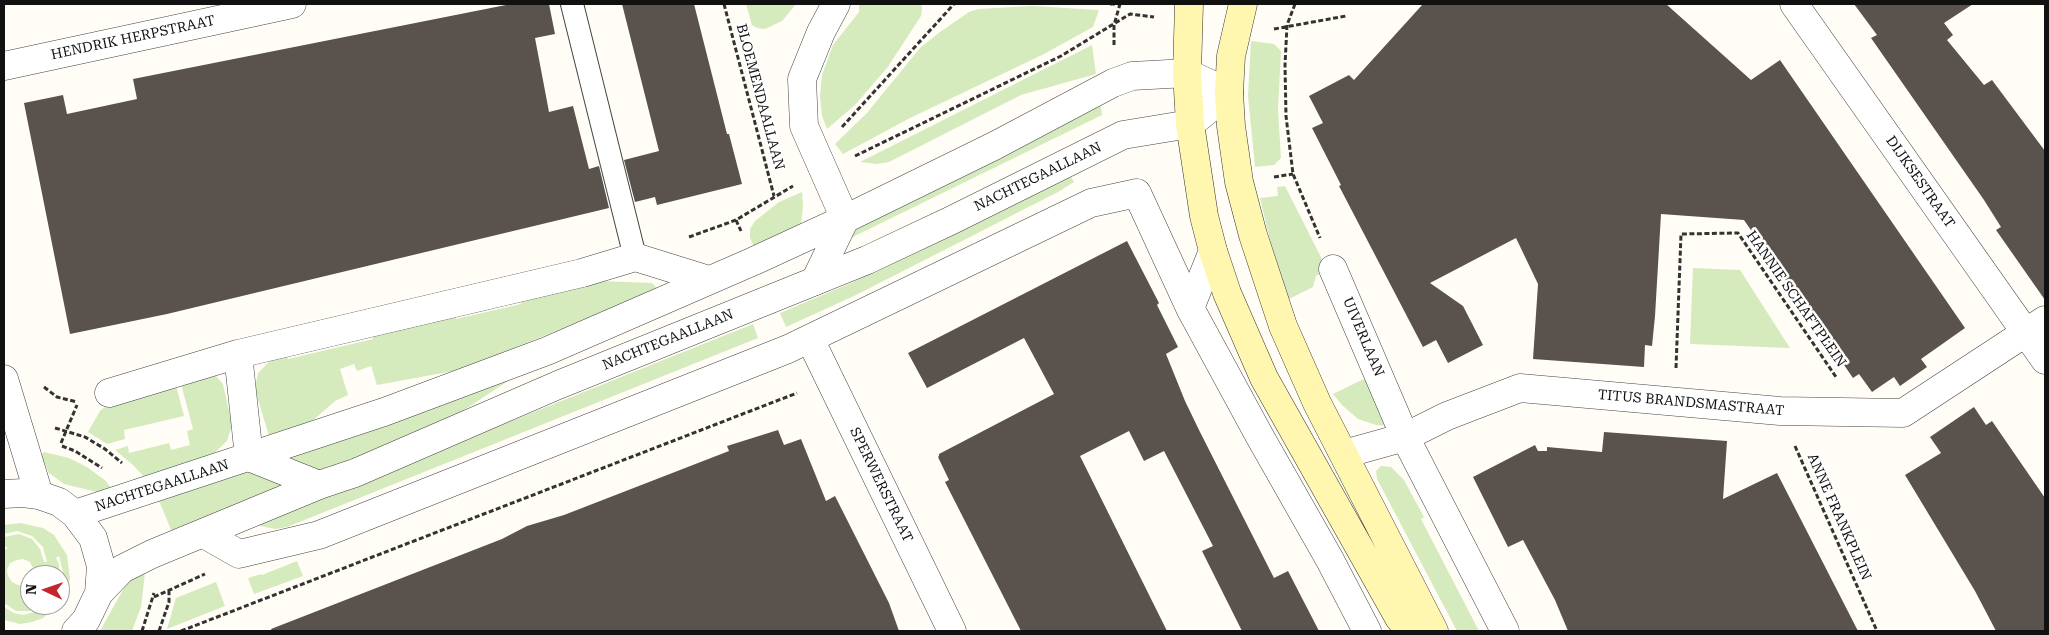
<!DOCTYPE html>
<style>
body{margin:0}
#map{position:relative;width:2049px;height:635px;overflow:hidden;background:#fffdf5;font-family:"Roboto Serif",serif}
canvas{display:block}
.frame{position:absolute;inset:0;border:5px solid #111;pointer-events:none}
.north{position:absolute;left:20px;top:565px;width:50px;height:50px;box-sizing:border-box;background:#fff;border:1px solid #a0a0a0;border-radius:50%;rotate:273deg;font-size:14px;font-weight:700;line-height:20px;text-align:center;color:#111}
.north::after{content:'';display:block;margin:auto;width:18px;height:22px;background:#c4262e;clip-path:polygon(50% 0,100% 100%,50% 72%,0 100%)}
</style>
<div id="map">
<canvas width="2049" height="635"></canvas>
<div class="frame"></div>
<div class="north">N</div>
</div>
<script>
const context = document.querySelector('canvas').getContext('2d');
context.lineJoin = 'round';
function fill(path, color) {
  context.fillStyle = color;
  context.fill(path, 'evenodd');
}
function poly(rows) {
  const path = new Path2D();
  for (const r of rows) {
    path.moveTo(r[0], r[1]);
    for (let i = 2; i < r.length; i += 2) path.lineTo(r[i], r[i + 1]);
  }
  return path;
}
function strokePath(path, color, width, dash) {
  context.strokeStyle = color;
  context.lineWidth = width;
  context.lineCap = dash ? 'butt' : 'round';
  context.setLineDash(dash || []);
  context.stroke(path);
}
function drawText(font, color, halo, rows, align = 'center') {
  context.font = font + ' "Roboto Serif",serif';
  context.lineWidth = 5;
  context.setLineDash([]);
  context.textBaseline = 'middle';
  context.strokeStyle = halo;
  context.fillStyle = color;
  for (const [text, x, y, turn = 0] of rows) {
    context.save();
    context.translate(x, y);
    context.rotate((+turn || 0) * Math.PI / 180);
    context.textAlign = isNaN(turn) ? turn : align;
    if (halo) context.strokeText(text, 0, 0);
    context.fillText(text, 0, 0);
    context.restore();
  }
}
fill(poly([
 [746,4,796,4,782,21,765,29,757,28,752,25],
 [859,4,921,4,922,9,921,16,887,68,855,105,827,129,822,116,820,96,822,75,833,45,859,12],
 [1032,6,1099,10,1093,27,1042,55,910,118,843,154,835,144,867,113,920,48,940,32,969,12,978,9],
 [1251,41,1274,44,1281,51,1278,110,1281,158,1274,165,1255,167,1248,96],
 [1092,45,1096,74,1021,95,889,162,877,164,860,162],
 [1100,99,1102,115,818,254,821,241],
 [1070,175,1074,182,1058,192,856,295,786,327,780,313,851,283],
 [1285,186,1327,269,1316,276,1313,287,1289,299,1274,257,1260,198,1278,196,1277,187],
 [802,192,803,206,801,224,754,246,750,238,750,229,755,221,779,202],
 [1693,268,1740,270,1790,348,1690,344],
 [598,281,652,283,657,288,656,291,459,370,377,385,371,366,357,371,354,364,340,369,348,395,335,401,311,422,269,436,255,389,258,373,272,359,286,354,288,359,373,339,372,333,454,313,456,319,521,304,520,298],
 [753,324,758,338,287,527,275,529,260,526,260,522],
 [209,374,216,376,223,384,232,425,227,441,210,457,145,478,133,465,115,450,128,446,129,453,169,443,171,450,190,445,187,431,193,429,180,380],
 [510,375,511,379,449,420,331,468,316,471,288,461,289,457],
 [1366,378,1387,426,1376,425,1358,419,1342,405,1333,394],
 [175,382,184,416,124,430,125,439,107,444,88,432,100,411,106,406],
 [44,452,69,458,87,467,106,481,111,488,108,491,97,492,64,484,49,473,41,455],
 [1381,466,1391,467,1404,480,1424,517,1421,519,1479,631,1457,631,1377,479,1376,471],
 [252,470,280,483,281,488,172,532,159,501],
 [20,523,43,528,54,535,67,555,70,579,60,603,60,583,63,572,59,556,56,558,59,564,60,575,33,575,33,568,30,562,23,559,17,560,10,563,7,570,8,576,12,582,18,585,25,585,30,582,30,605,58,605,43,618,32,622,20,624,4,620,4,607,14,613,23,615,38,611,36,609,29,611,16,611,4,603,4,550,7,549,7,547,4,547,4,537,19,534,32,539,40,549,44,562,47,562,43,547,32,536,17,531,4,534,4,525],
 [297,561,303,576,254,594,248,578,261,574,262,575],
 [145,573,141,607,132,631,100,631,125,586,131,578],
 [216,582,225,606,167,629,176,598]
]), '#d5ebbd');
fill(poly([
 [511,4,549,4,555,34,535,38,549,112,573,106,589,169,599,166,609,208,167,314,70,334,24,103,63,95,67,114,137,99,133,79],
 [622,4,694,4,727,134,729,134,742,184,657,205,655,197,635,202,624,160,659,151],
 [1423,4,1666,4,1751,80,1780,60,1965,328,1921,359,1927,367,1900,386,1894,377,1872,392,1859,374,1853,378,1744,220,1661,214,1655,316,1652,346,1645,345,1644,367,1533,359,1538,284,1516,238,1430,283,1463,306,1483,345,1448,363,1436,340,1423,347,1339,186,1341,185,1312,128,1323,123,1309,96,1349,75,1354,80],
 [1854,4,1973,4,1944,23,1953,35,1947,40,1984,85,1992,80,2045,151,2045,300,1996,230,2001,227,1984,200,1871,38,1877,35],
 [1127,241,1159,303,1157,305,1178,347,1166,354,1185,401,1200,432,1274,578,1288,571,1319,631,1242,631,1202,551,1213,546,1164,451,1144,461,1129,431,1080,456,1167,631,1021,631,945,482,949,480,938,457,939,456,939,454,1054,394,1024,338,927,388,908,353],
 [1974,407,1986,425,1992,421,2045,498,2045,631,1996,631,1975,591,1905,475,1941,453,1930,437],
 [778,430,784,445,801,439,826,501,835,496,889,603,899,631,272,631,271,629,502,539,527,526,564,515,729,451,727,446],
 [1604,432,1727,441,1723,499,1777,473,1858,631,1568,631,1555,600,1523,540,1508,547,1473,477,1535,445,1538,451,1547,451,1547,447,1602,452]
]), '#5a524d');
const service = poly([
 [572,4,635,257]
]);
const minor = poly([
 [1794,4,2045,360],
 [4,66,292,4],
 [1333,269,1405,437,1505,631],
 [815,281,845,219,804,126,802,79,821,32,836,4],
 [1190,308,1213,251],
 [810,339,952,631],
 [238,354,249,457,319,485],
 [4,379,39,495],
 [109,393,238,354,582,273,635,257,709,280],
 [1344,454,1405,437,1447,416,1520,388,1780,411,1903,413,2045,320],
 [204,534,239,554,319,535,788,349,1091,203,1137,193,1190,308,1259,435,1330,560,1367,631]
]);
const tertiary = poly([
 [4,494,23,493,39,495,59,502,75,514,93,538,101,566,99,593,86,620,76,631],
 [75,514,384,412,547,351,754,261,845,219,994,146,1113,83,1132,76,1187,73,1229,93,1190,124,1123,135,952,220,867,260,558,385,355,473,319,485,152,554,122,569,99,593]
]);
const secondary = poly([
 [1189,4,1187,73,1190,124,1204,216,1213,251,1227,293,1264,378,1399,618,1410,631],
 [1243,4,1231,56,1229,93,1231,126,1239,182,1253,235,1283,326,1317,403,1434,631]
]);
strokePath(service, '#444', 24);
strokePath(minor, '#444', 29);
strokePath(tertiary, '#444', 29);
strokePath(secondary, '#333', 29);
strokePath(poly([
 [724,4,774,196],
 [1110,4,1120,4],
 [1295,4,1287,25,1285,65,1286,116,1293,174,1320,238],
 [1274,29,1346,16],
 [1114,45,1114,25,1120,4],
 [842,127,954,4],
 [855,156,1061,56,1130,14,1154,17],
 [1274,177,1293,174],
 [736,220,741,231],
 [689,237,736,220,793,186],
 [1676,368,1681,234,1738,233,1836,377],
 [44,387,57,397,77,402],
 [55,428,85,437,105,449,122,463],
 [61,443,77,405],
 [62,446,75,451,102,468],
 [1795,446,1877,631],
 [154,597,205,574],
 [142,631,154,593],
 [159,631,169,602,169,588],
 [181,631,797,393]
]), '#333', 3, [5, 2.5]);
strokePath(service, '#fff', 22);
strokePath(minor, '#fff', 28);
strokePath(tertiary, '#fff', 28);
strokePath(secondary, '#fff6b0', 28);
drawText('14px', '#111', '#fff', [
 ["HENDRIK HERPSTRAAT",133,38,-12],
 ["BLOEMENDAALLAAN",760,97,75],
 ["NACHTEGAALLAAN",1038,177,-26],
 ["DIJKSESTRAAT",1920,182,55],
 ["HANNIE SCHAFTPLEIN",1796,299,55],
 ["UIVERLAAN",1363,337,67],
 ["NACHTEGAALLAAN",668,340,-22],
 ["TITUS BRANDSMASTRAAT",1691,403,5],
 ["SPERWERSTRAAT",881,485,64],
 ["NACHTEGAALLAAN",162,486,-18],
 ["ANNE FRANKPLEIN",1839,517,66]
]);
</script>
